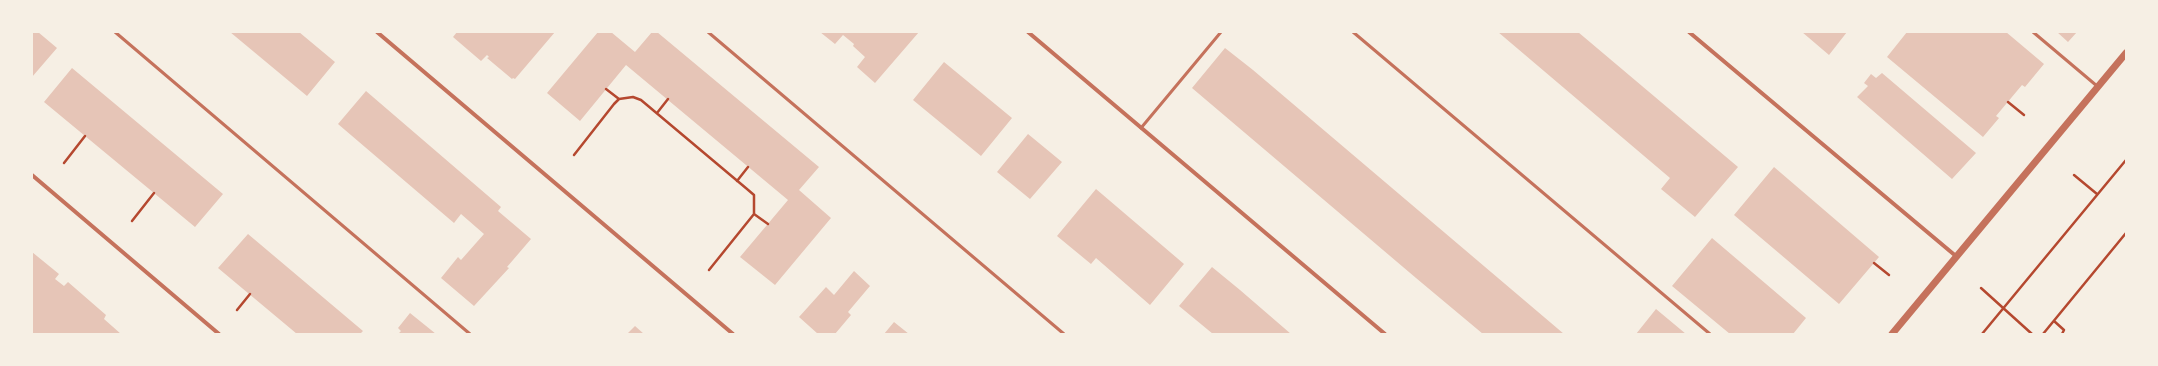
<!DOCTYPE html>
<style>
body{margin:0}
#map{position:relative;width:2158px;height:366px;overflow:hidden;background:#f6efe4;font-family:"Archivo Narrow",sans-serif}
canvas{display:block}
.frame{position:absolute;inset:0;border:33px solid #f6efe4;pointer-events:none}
</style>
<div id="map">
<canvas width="2158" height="366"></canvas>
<div class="frame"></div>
</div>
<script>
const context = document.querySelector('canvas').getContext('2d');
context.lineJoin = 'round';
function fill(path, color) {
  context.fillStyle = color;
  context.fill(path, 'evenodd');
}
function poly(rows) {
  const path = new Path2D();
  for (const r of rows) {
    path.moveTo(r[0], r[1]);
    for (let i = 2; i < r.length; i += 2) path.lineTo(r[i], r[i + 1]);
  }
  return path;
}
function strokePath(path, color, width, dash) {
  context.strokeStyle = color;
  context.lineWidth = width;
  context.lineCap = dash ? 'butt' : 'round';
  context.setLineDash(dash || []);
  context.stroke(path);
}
fill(poly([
 [32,32,38,32,57,48,32,77],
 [230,32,299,32,335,62,307,96],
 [457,32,555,32,515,79,513,78,512,79,487,58,489,57,487,55,481,61,453,37],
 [598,32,611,32,635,52,652,32,657,32,819,167,799,190,831,218,775,285,740,257,788,200,626,65,580,121,547,93],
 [820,32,919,32,875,83,857,67,865,57,853,46,854,44,843,35,835,44],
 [1498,32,1578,32,1738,167,1695,217,1661,189,1670,178],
 [1802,32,1847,32,1829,55],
 [1907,32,2006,32,2044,64,2025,87,2022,85,1996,116,1999,118,1983,137,1887,57],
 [2057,32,2077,32,2068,42],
 [1225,48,1253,70,1564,334,1483,334,1416,278,1192,88],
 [944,62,1012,118,981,156,913,100],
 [72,68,223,194,195,227,44,102],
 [1882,73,1976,153,1952,179,1857,97,1868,86,1864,83,1871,74,1876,78],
 [366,91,501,207,498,211,531,239,507,267,509,268,474,306,441,278,458,257,461,260,484,234,461,214,454,223,338,124],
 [1028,134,1062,162,1030,199,997,172],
 [1774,167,1879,257,1839,304,1734,215],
 [1096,189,1184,264,1150,305,1096,258,1091,264,1057,236],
 [248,234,363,331,360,334,297,334,218,268],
 [1712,238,1806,318,1793,334,1730,334,1672,286],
 [32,252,59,274,55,279,64,286,68,282,106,315,104,319,121,334,32,334],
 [1212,267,1240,290,1291,334,1213,334,1179,306],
 [854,271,870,286,848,312,851,315,835,334,818,334,799,317,826,287,834,295],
 [1656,309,1686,334,1636,334],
 [410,313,436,334,398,334,401,331,398,328],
 [894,322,909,334,884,334],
 [635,326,644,334,627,334]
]), '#e6c5b7');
strokePath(poly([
 [606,89,619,99],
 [2008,102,2024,115],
 [657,113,668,99],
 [574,155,614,104,619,99,633,97,641,100,747,189,754,195,754,214,709,270],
 [64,163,85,136],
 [2074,175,2097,194],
 [737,181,748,167],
 [754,214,768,224],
 [132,221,154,193],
 [1874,263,1889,275],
 [1981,288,2032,334],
 [237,310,250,294],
 [2054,321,2064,330,2062,334],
 [1982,334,2126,160],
 [2043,334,2126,233]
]), '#b5482f', 2.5);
strokePath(poly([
 [115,32,470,334],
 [708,32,1064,334],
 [1353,32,1710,334],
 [2033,32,2097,86],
 [1141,128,1221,32]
]), '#c5725c', 3);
strokePath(poly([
 [377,32,733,334],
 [1028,32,1385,334],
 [1689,32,1957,257],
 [32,175,219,334]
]), '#c5725c', 4);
strokePath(poly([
 [1892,334,2126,53]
]), '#c5725c', 7);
</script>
